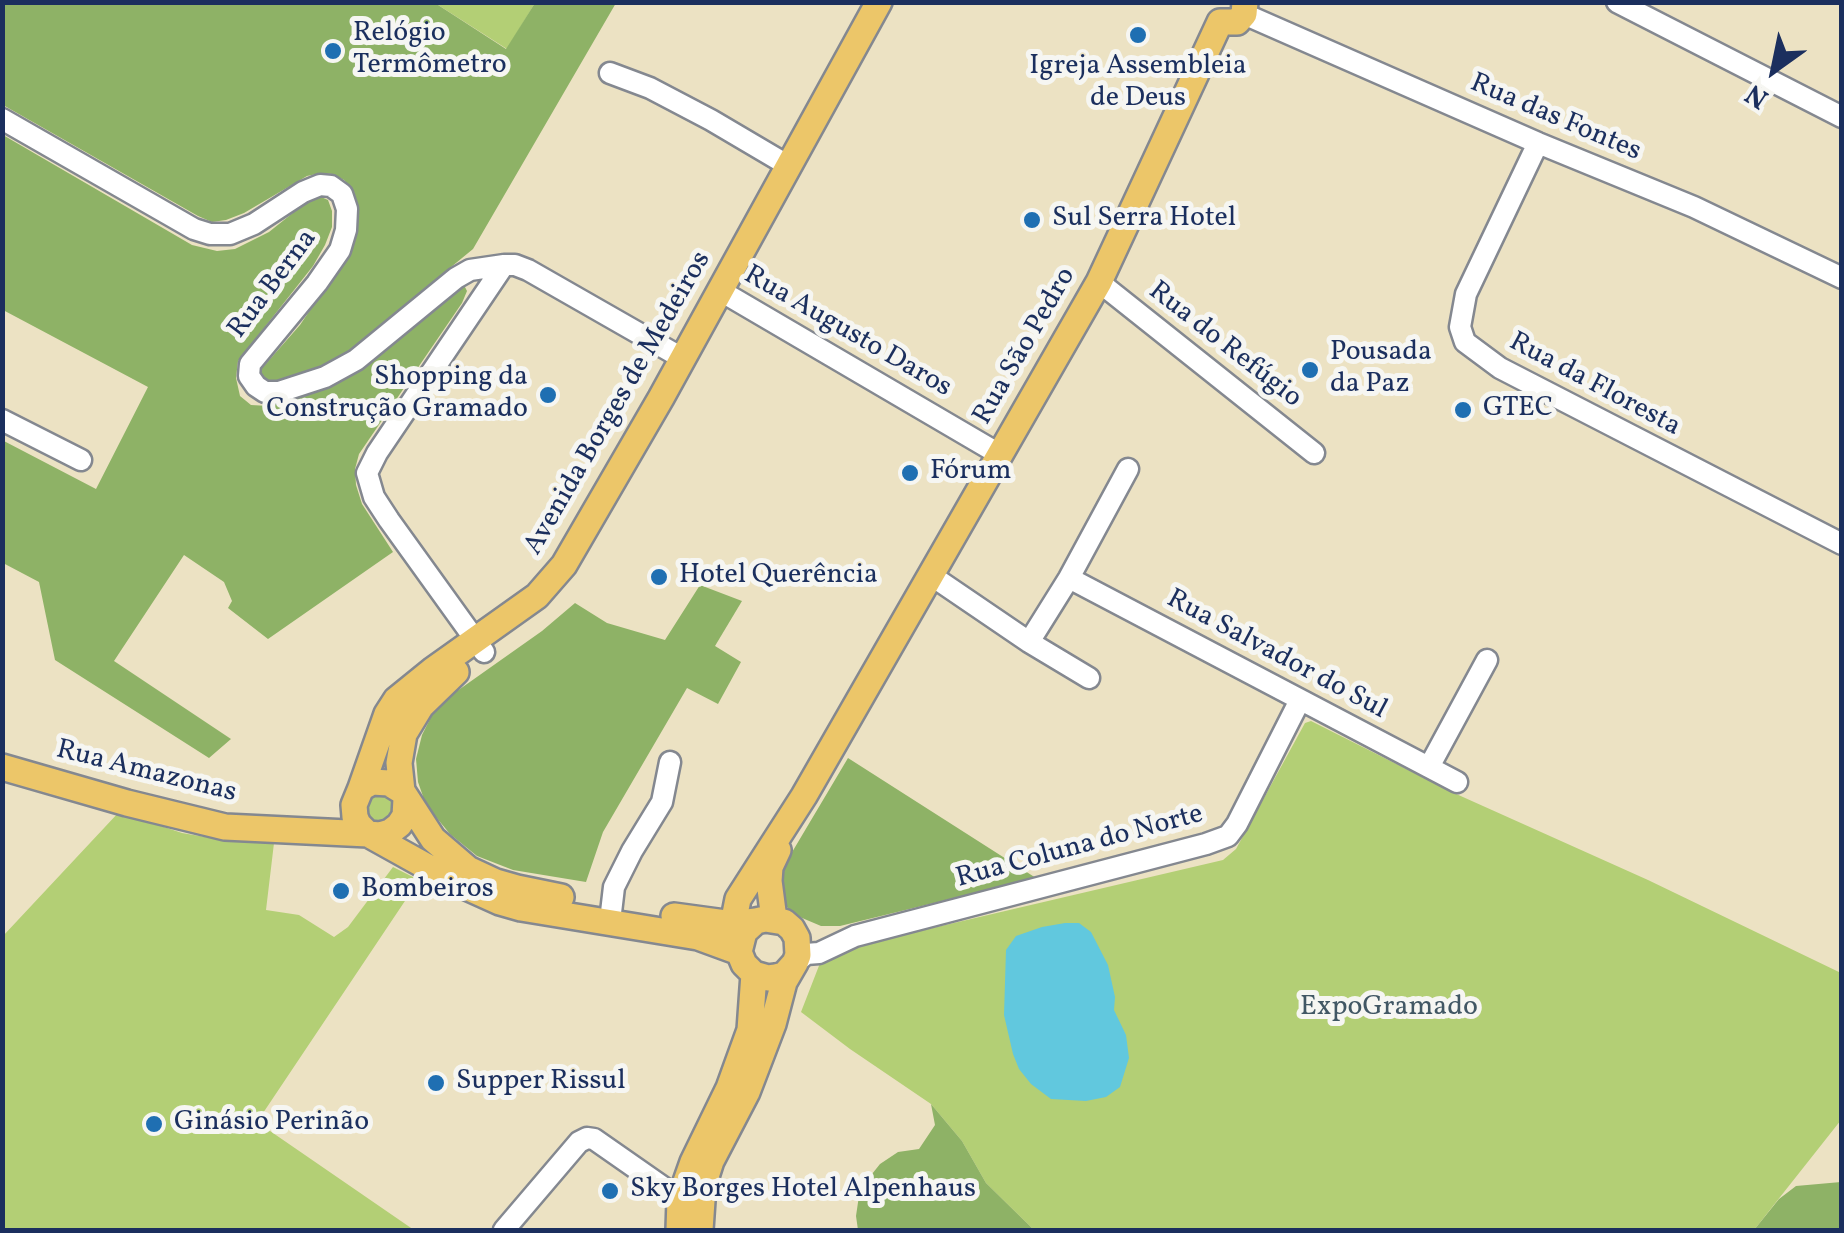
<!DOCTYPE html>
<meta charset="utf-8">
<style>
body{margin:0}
#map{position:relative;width:1844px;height:1233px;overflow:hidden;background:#ece2c3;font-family:Vollkorn,serif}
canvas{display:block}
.frame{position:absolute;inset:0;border:5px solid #1b2f5e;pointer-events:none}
.north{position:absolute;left:1724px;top:20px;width:100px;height:100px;-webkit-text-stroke:8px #f6f6f2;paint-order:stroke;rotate:213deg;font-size:28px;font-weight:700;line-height:40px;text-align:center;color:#1b2f5e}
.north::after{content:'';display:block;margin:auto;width:35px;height:45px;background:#1b2f5e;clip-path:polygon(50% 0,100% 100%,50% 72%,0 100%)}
</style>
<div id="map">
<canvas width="1844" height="1233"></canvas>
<div class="frame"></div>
<div class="north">N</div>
</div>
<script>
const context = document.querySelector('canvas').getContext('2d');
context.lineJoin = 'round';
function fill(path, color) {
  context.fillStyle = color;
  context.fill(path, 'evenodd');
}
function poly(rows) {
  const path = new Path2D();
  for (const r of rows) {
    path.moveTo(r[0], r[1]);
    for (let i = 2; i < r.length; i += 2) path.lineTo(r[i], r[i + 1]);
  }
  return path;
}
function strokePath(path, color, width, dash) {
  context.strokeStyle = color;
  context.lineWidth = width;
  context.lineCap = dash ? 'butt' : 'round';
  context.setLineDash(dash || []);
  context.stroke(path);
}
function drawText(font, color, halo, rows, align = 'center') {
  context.font = font + ' Vollkorn,serif';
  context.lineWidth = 10;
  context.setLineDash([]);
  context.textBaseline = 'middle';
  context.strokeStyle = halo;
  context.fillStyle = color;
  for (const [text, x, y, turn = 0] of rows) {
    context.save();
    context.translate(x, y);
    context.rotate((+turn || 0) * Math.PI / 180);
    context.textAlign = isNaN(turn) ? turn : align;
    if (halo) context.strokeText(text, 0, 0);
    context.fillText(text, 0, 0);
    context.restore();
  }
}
fill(poly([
 [435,3,535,3,507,49],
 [1311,721,1454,793,1648,880,1841,973,1841,1120,1754,1230,1034,1230,986,1183,962,1141,931,1104,850,1049,801,1012,822,958,860,945,1223,860,1236,849,1305,723],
 [385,791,397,804,389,824,367,822,363,799,367,794],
 [119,812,182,833,223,840,274,843,266,910,299,915,334,937,348,927,393,867,419,880,257,1122,414,1230,3,1230,3,936]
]), '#b3cf75');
fill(poly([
 [3,3,435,3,506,49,535,3,616,3,473,249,350,350,320,371,266,385,256,375,300,325,353,246,359,208,354,192,344,180,332,174,321,173,307,176,244,213,226,220,212,222,198,216,3,105],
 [3,135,192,245,217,251,235,249,269,232,309,200,319,196,328,200,332,211,332,227,325,245,313,266,238,361,236,378,240,396,251,405,269,406,289,400,332,381,369,361,464,285,467,291,462,303,359,454,355,469,356,485,362,504,393,552,268,639,228,608,232,601,224,582,184,555,114,661,231,739,209,758,55,660,39,582,3,563,2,440,96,489,148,387,3,310],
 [700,585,742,601,715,646,741,662,718,704,687,688,603,832,586,882,513,870,477,856,450,834,426,805,418,782,416,759,422,735,433,713,450,696,542,631,575,603,607,623,665,640],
 [848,758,1036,878,840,926,821,926,795,915,787,907,778,883,785,864],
 [931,1104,962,1141,986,1183,1034,1230,858,1230,856,1216,860,1189,880,1164,898,1152,919,1149,935,1125],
 [1841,1182,1841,1230,1754,1230,1779,1199,1796,1186]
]), '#8eb266');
fill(poly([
 [1065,923,1079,923,1091,932,1108,965,1115,997,1114,1010,1126,1035,1129,1058,1120,1087,1106,1097,1086,1101,1051,1099,1031,1084,1019,1069,1013,1054,1004,1015,1006,950,1016,936,1042,927]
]), '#61c8de');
const minor = poly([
 [1617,2,1842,117],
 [1244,14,1538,143,1694,207,1842,278],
 [610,73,650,88,711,120,789,166],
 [2,119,194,229,210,234,230,234,254,224,303,192,320,185,331,186,342,194,347,209,346,230,340,250,317,283,250,364,249,376,256,386,265,392,279,392,325,377,356,360,456,278,470,270,504,265,515,265,528,270,682,358],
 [1538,143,1466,294,1460,327,1465,342,1500,368,1842,544],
 [1099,282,1314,453],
 [719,290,999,454],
 [2,420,81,460],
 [932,576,1029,642,1089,678],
 [1069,578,1457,782],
 [1029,642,1069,578,1128,469],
 [484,652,389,520,374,497,367,473,377,453,504,265],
 [1429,767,1487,660],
 [610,921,614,887,632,851,662,802,670,762],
 [793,965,806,954,819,953,855,936,1206,844,1228,836,1237,824,1300,700],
 [504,1230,579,1142,587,1138,594,1139,680,1199]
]);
const major = poly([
 [1220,22,1237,22,1244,14,1245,2],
 [2,767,127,803,225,827,368,834,449,879,500,902,521,908,698,937,739,952],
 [361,788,387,714,396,700,433,670,537,596,564,565,661,398,879,2],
 [402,791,399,763,404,734,421,706,456,672],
 [406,799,405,816,399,825,390,832,380,835,368,834,358,824,355,817,354,805,361,788,372,782,389,783,402,791,433,839,468,869,496,882,517,888,561,897],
 [674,916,733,924,756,921],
 [774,919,769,881,770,867,778,850],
 [741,939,733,924,738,899,804,796,1099,282,1220,22],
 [679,1230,680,1199,693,1162,729,1088,750,1030,754,974],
 [700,1230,703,1186,711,1161,747,1092,773,1024,784,982,795,963,798,955,797,938,792,929,784,922,765,919,756,921,744,932,739,952,744,964,754,974,768,978,776,977,784,975,793,965]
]);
strokePath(minor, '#848890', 25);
strokePath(major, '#848890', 30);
strokePath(minor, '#fff', 20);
strokePath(major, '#ecc669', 25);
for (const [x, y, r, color] of [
 [1138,35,10,"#1f6fb2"],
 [333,51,10,"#1f6fb2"],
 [1032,220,10,"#1f6fb2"],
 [1310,370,10,"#1f6fb2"],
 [548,395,10,"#1f6fb2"],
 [1463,410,10,"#1f6fb2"],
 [910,473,10,"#1f6fb2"],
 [659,577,10,"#1f6fb2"],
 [341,891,10,"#1f6fb2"],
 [436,1083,10,"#1f6fb2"],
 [154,1124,10,"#1f6fb2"],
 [610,1191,10,"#1f6fb2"]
]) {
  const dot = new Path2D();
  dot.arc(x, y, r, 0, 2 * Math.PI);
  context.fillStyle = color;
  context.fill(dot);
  strokePath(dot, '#f6f6f2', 4);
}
drawText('28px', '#1b2f5e', '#f6f6f2', [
 ["Relógio",353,35],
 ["Termômetro",353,67],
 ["Igreja Assembleia",1138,68,"center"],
 ["de Deus",1138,100,"center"],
 ["Sul Serra Hotel",1052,220],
 ["Pousada",1330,354],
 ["da Paz",1330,386],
 ["Shopping da",528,379,"right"],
 ["Construção Gramado",528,411,"right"],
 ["GTEC",1483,410],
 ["Fórum",930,473],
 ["Hotel Querência",679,577],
 ["Bombeiros",361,891],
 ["Supper Rissul",456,1083],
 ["Ginásio Perinão",174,1124],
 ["Sky Borges Hotel Alpenhaus",630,1191]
], 'left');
drawText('28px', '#1b2f5e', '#f6f6f2', [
 ["Rua das Fontes",1555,119,23],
 ["Rua Berna",274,285,-53],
 ["Rua Augusto Daros",847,333,30],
 ["Rua do Refúgio",1224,346,38],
 ["Rua São Pedro",1026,347,-60],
 ["Rua da Floresta",1594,386,28],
 ["Avenida Borges de Medeiros",619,404,-60],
 ["Rua Salvador do Sul",1276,656,28],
 ["Rua Amazonas",146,773,14],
 ["Rua Coluna do Norte",1080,848,-15]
]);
drawText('28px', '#415764', '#f6f6f2', [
 ["ExpoGramado",1389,1009]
]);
</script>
